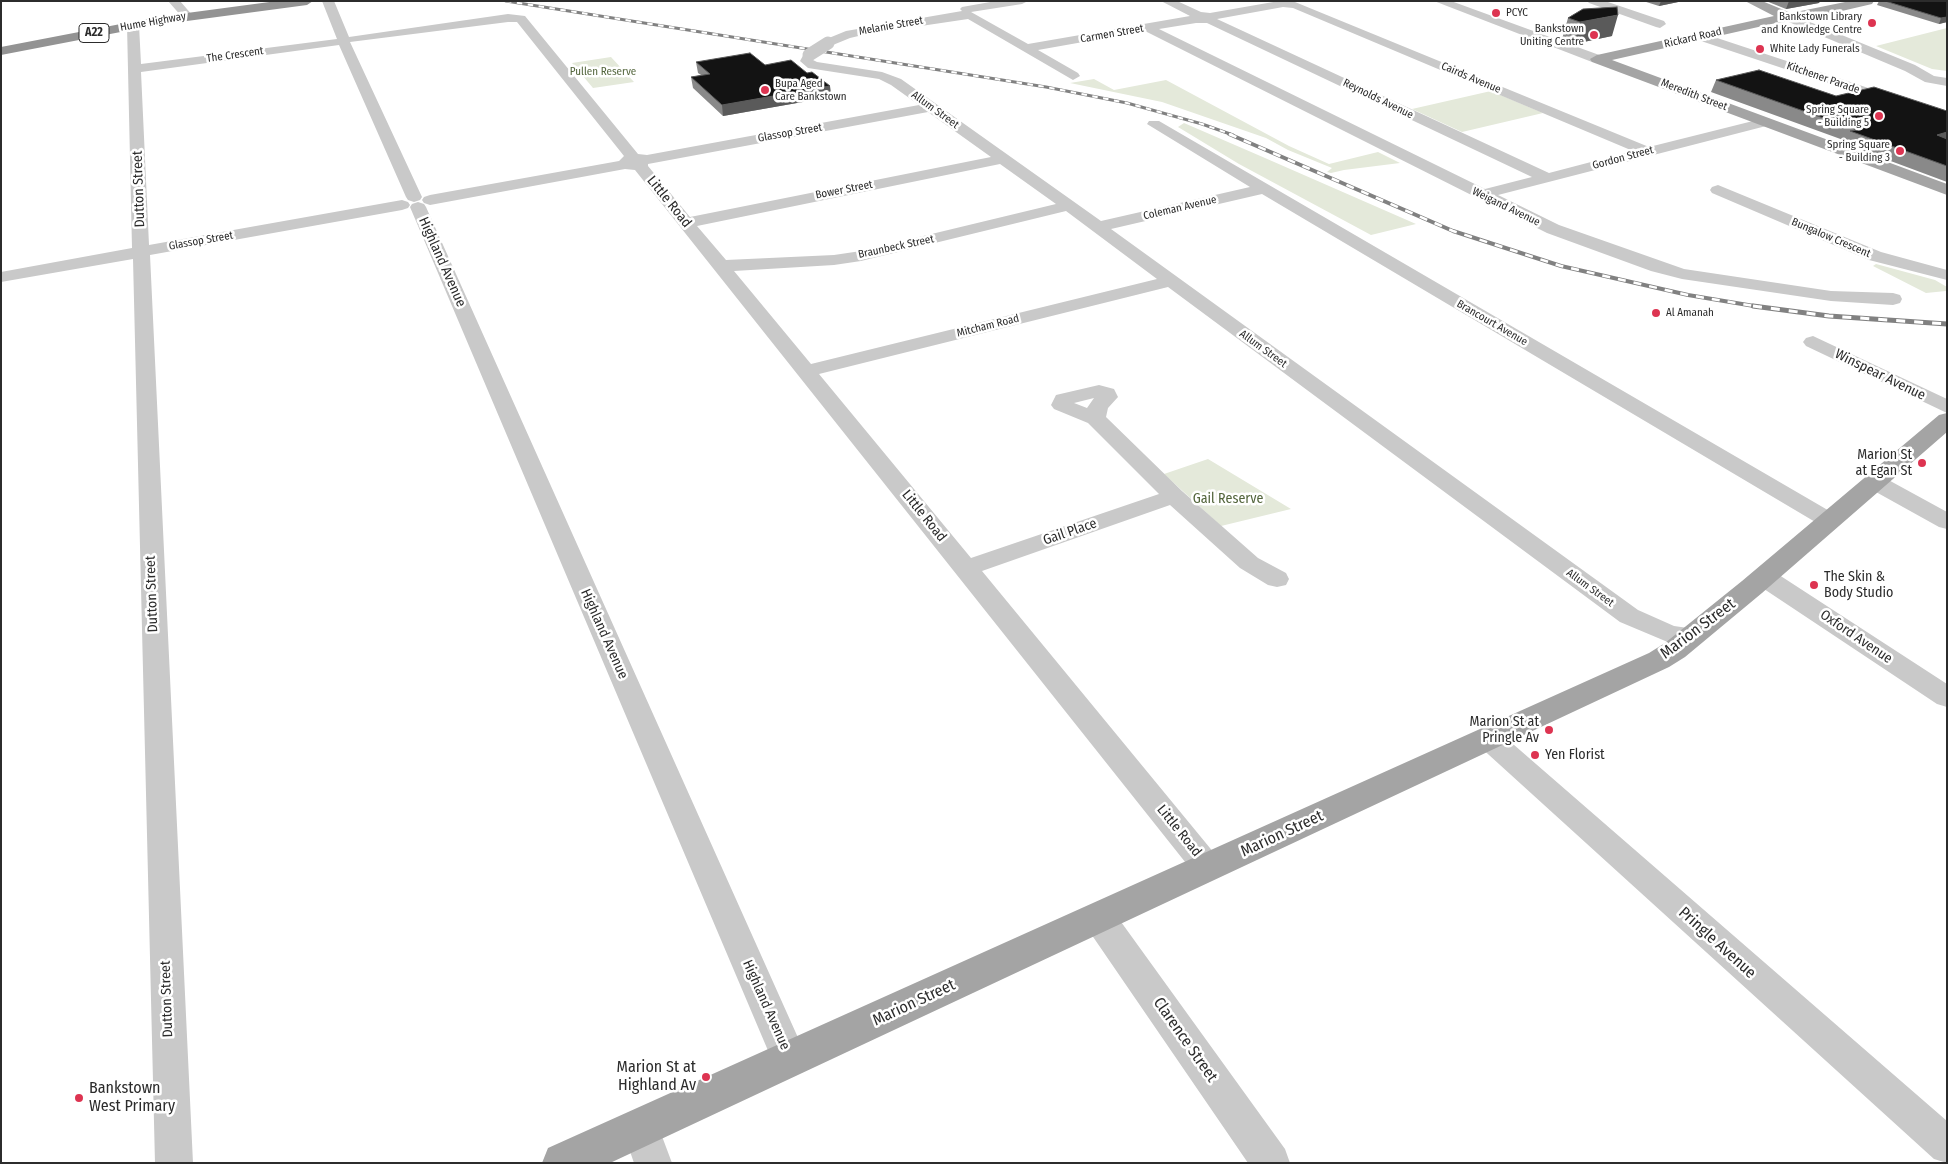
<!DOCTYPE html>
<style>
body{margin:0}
#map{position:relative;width:1948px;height:1164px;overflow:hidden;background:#fff;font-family:"Fira Sans Condensed",sans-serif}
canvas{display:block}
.frame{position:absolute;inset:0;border:2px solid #2c2c2c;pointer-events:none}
</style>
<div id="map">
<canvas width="1948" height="1164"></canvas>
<div class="frame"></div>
</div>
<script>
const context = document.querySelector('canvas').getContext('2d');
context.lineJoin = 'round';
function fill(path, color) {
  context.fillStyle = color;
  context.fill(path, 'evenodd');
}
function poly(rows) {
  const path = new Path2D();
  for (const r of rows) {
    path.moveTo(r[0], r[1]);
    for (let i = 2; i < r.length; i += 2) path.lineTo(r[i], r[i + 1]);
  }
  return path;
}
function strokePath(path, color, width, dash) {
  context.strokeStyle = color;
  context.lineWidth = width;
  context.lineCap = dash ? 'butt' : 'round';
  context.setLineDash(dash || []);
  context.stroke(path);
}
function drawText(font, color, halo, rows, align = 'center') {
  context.font = font + ' "Fira Sans Condensed",sans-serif';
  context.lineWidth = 5;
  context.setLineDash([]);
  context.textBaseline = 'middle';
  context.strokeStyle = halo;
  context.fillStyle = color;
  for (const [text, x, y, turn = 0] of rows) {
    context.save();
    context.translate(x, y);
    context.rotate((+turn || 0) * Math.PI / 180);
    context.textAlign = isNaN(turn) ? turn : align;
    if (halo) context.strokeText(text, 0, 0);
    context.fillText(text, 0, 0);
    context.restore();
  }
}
fill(poly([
 [1947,28,1947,71,1932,69,1876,46],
 [611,57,634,82,593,88,572,63],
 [1094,79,1114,90,1166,80,1289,146,1329,164,1378,152,1400,163,1344,170,1331,173,1327,172,1332,168,1288,150,1266,138,1162,102,1070,83],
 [1491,91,1543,113,1462,132,1412,109],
 [1184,123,1265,158,1416,224,1371,235,1239,164,1178,127],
 [1876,264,1935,280,1947,287,1946,291,1926,293,1873,266],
 [1208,459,1291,509,1221,526,1164,474]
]), '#e4e9da');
fill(poly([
 [168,1,180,1,193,16,187,20,183,18,168,1],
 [322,1,334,1,349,37,508,14,525,16,638,154,647,155,919,105,891,85,879,79,808,68,800,61,805,52,809,51,813,52,815,55,813,60,817,62,882,72,901,79,1101,221,1250,187,1147,124,1149,121,1159,121,1838,516,1842,521,1838,526,1830,528,1822,526,1262,194,1111,229,1638,610,1674,626,1702,630,1706,636,1702,642,1693,645,1670,643,1620,622,1168,287,819,374,971,558,1159,494,1088,423,1054,409,1051,405,1056,395,1099,385,1114,389,1118,397,1108,408,1106,417,1182,491,1258,558,1286,573,1289,579,1286,585,1277,587,1268,585,1240,568,1170,505,982,571,1219,859,1224,868,1219,877,1208,881,1197,877,635,170,625,169,430,205,424,203,422,200,424,197,430,195,619,161,624,156,517,22,508,22,350,42,422,197,420,200,414,202,408,200,406,197,339,45,141,72,149,245,402,200,408,202,410,205,408,208,402,210,150,255,193,1163,155,1163,133,259,1,282,1,272,132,248,127,25,129,22,133,21,139,25,141,64,337,39,322,1],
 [928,112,991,157,690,217,648,166,648,164,928,112],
 [1000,164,1056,204,861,251,834,255,726,260,697,226,1000,164],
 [1066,211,1157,279,811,364,734,271,834,265,861,261,1066,211],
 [1094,398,1087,408,1074,403,1094,398],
 [996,1,1028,1,1022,4,971,12,1028,44,1190,16,1161,1,1177,1,1201,12,1210,13,1279,1,1295,2,1649,147,1765,118,1770,119,1772,122,1770,125,1498,195,1559,225,1684,269,1831,291,1893,293,1900,295,1902,299,1900,303,1893,305,1831,301,1682,279,1651,271,1547,233,1145,31,1038,50,1078,73,1080,76,1073,80,968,19,867,34,850,38,828,47,822,43,824,40,846,31,962,11,960,9,962,7,996,1],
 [1283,7,1293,8,1633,151,1549,173,1217,19,1283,7],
 [1196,23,1207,23,1532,177,1485,189,1159,29,1196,23],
 [1434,1,1451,1,1602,56,1603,59,1602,62,1592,62,1434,1],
 [1587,1,1605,1,1664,21,1666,24,1660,28,1656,27,1589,3,1587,1],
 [1788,13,1915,65,1934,76,1947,78,1947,86,1925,82,1905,71,1784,20,1782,17,1784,14,1788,13],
 [1699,32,1947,114,1947,123,1695,39,1693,36,1695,33,1699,32],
 [1718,185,1881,252,1947,270,1947,280,1869,260,1712,193,1710,190,1712,187,1718,185],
 [418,202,424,204,426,207,808,1060,803,1072,790,1077,777,1072,772,1060,410,207,412,204,418,202],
 [1813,336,1947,399,1947,413,1806,346,1803,342,1806,338,1813,336],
 [1875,475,1883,477,1947,512,1947,529,1939,527,1867,487,1864,482,1867,477,1875,475],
 [1764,569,1773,571,1947,684,1947,707,1937,704,1755,583,1752,577,1755,571,1764,569],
 [1488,727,1498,731,1947,1121,1947,1163,1934,1159,1478,745,1474,738,1478,731,1488,727],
 [1099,904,1111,908,1285,1149,1290,1163,1248,1163,1087,928,1083,918,1087,908,1099,904],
 [641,1110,654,1115,672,1163,634,1163,622,1128,628,1115,641,1110]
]), '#c9c9c9');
fill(poly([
 [1745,1,1762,1,1791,13,1850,1,1874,1,1872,4,1803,20,1776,23,1612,60,1947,184,1947,195,1592,62,1590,59,1597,55,1774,16,1745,1],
 [1947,413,1947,432,1762,593,1685,657,1669,667,610,1163,542,1163,548,1148,1649,653,1665,643,1742,581,1939,415,1947,413]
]), '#a4a4a4');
fill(poly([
 [277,1,313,1,307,5,157,25,1,55,1,47,157,17,277,1]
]), '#939393');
const railFar2 = poly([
 [506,1,1046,87,1127,103,1202,124,1233,135]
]);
const railFar1 = poly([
 [1229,134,1453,231,1561,266,1688,295,1760,307]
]);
const rail = poly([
 [1753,306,1829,316,1947,324]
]);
strokePath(railFar2, '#818181', 3);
strokePath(railFar1, '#818181', 4);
strokePath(rail, '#818181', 5);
strokePath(railFar2, '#fff', 2, [5.5]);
strokePath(railFar1, '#fff', 2.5, [8]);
strokePath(rail, '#fff', 3, [9]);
strokePath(poly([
 [809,55,828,43]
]), '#c9c9c9', 13);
fill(poly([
 [1643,1,1683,1,1659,6],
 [1766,1,1820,1,1819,3,1786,9],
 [1879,1,1947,1,1947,22,1939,24,1877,5],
 [1583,9,1612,36,1574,44,1562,39,1568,18],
 [696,62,765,65,807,73,830,86,831,97,723,116,693,88,691,77,701,75,698,73],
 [1716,80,1947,111,1947,182,1845,144,1846,141,1711,92]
]), '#898989');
fill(poly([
 [1661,1,1683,1,1659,6],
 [1789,1,1820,1,1819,3,1786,9],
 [1618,15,1612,36,1574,44,1580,22],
 [1947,17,1947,22,1939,24,1941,18],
 [830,86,831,97,723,116,722,105],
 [1947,132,1947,144,1937,135]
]), '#5a5a5a');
const building = poly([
 [1885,1,1947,1,1947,17,1941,18,1885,1],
 [1617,7,1618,15,1580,22,1568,18,1583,9,1617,7],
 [750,53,765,65,791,60,807,73,812,72,830,86,722,105,691,77,710,74,696,62,750,53],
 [1759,70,1836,96,1874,87,1947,111,1947,132,1937,135,1947,139,1947,166,1850,131,1857,130,1716,80,1759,70]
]);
fill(building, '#131313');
strokePath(building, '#5a5a5a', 1);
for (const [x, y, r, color] of [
 [1496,13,5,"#dd3451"],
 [1872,23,5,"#dd3451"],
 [1594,35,5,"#dd3451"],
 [1760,49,5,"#dd3451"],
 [765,90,5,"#dd3451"],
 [1879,116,5,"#dd3451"],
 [1900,151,5,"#dd3451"],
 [1656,313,5,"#dd3451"],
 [1922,463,5,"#dd3451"],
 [1814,585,5,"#dd3451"],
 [1549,730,5,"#dd3451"],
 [1535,755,5,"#dd3451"],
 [706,1077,5,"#dd3451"],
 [79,1098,5,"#dd3451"]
]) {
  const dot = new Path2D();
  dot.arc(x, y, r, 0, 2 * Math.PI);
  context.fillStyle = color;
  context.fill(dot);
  strokePath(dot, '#fff', 2);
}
drawText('11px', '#2c2c2c', '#fff', [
 ["PCYC",1506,13],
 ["Bankstown Library",1862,17,"right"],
 ["and Knowledge Centre",1862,30,"right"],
 ["Bankstown",1584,29,"right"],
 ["Uniting Centre",1584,42,"right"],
 ["White Lady Funerals",1770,49],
 ["Bupa Aged",775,84],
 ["Care Bankstown",775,97],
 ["Spring Square",1869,110,"right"],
 ["- Building 5",1869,123,"right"],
 ["Spring Square",1890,145,"right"],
 ["- Building 3",1890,158,"right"],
 ["Al Amanah",1666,313]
], 'left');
drawText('11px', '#2c2c2c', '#fff', [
 ["Hume Highway",153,22,-10],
 ["Melanie Street",891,26,-10],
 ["Carmen Street",1112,34,-10],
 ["Rickard Road",1693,38,-13],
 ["The Crescent",235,55,-8],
 ["Cairds Avenue",1471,78,23],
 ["Kitchener Parade",1823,78,19],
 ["Meredith Street",1694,95,21],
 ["Reynolds Avenue",1378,99,26],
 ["Allum Street",935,110,36],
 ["Glassop Street",790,133,-10],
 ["Gordon Street",1623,158,-15],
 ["Bower Street",844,190,-11],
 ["Weigand Avenue",1506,207,26],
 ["Coleman Avenue",1180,208,-13],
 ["Bungalow Crescent",1831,238,23],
 ["Glassop Street",201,241,-10],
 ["Braunbeck Street",896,247,-12],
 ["Brancourt Avenue",1492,323,30],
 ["Mitcham Road",988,326,-14],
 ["Allum Street",1263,349,36],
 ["Allum Street",1590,588,36]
]);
drawText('11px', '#53653c', '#fff', [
 ["Pullen Reserve",603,72]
]);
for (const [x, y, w] of [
 [94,33,30]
]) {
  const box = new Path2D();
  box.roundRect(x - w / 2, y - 9.5, w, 19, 4);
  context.fillStyle = '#fff';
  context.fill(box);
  strokePath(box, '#2c2c2c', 1);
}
drawText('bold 12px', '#2c2c2c', null, [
 ["A22",94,33]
]);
drawText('14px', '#2c2c2c', '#fff', [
 ["Dutton Street",139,189,-92],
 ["Little Road",669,202,51],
 ["Highland Avenue",442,262,66],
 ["Winspear Avenue",1880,375,26],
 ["Little Road",924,516,51],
 ["Gail Place",1070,532,-19],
 ["Dutton Street",152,594,-92],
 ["Highland Avenue",604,634,66],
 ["Oxford Avenue",1856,637,34],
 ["Little Road",1179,831,51],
 ["Dutton Street",167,999,-92],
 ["Highland Avenue",766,1005,66]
]);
drawText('14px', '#2c2c2c', '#fff', [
 ["Marion St",1912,455],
 ["at Egan St",1912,471],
 ["The Skin &",1824,577,"left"],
 ["Body Studio",1824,593,"left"],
 ["Marion St at",1539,722],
 ["Pringle Av",1539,738],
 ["Yen Florist",1545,755,"left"]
], 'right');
drawText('14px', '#53653c', '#fff', [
 ["Gail Reserve",1228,499]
]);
drawText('16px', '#2c2c2c', '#fff', [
 ["Marion Street",1698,629,-37],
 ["Marion Street",1282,834,-25],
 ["Pringle Avenue",1717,943,42],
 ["Marion Street",914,1003,-25],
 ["Clarence Street",1185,1040,55]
]);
drawText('16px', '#2c2c2c', '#fff', [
 ["Marion St at",696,1068],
 ["Highland Av",696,1086],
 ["Bankstown",89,1089,"left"],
 ["West Primary",89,1107,"left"]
], 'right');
</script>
